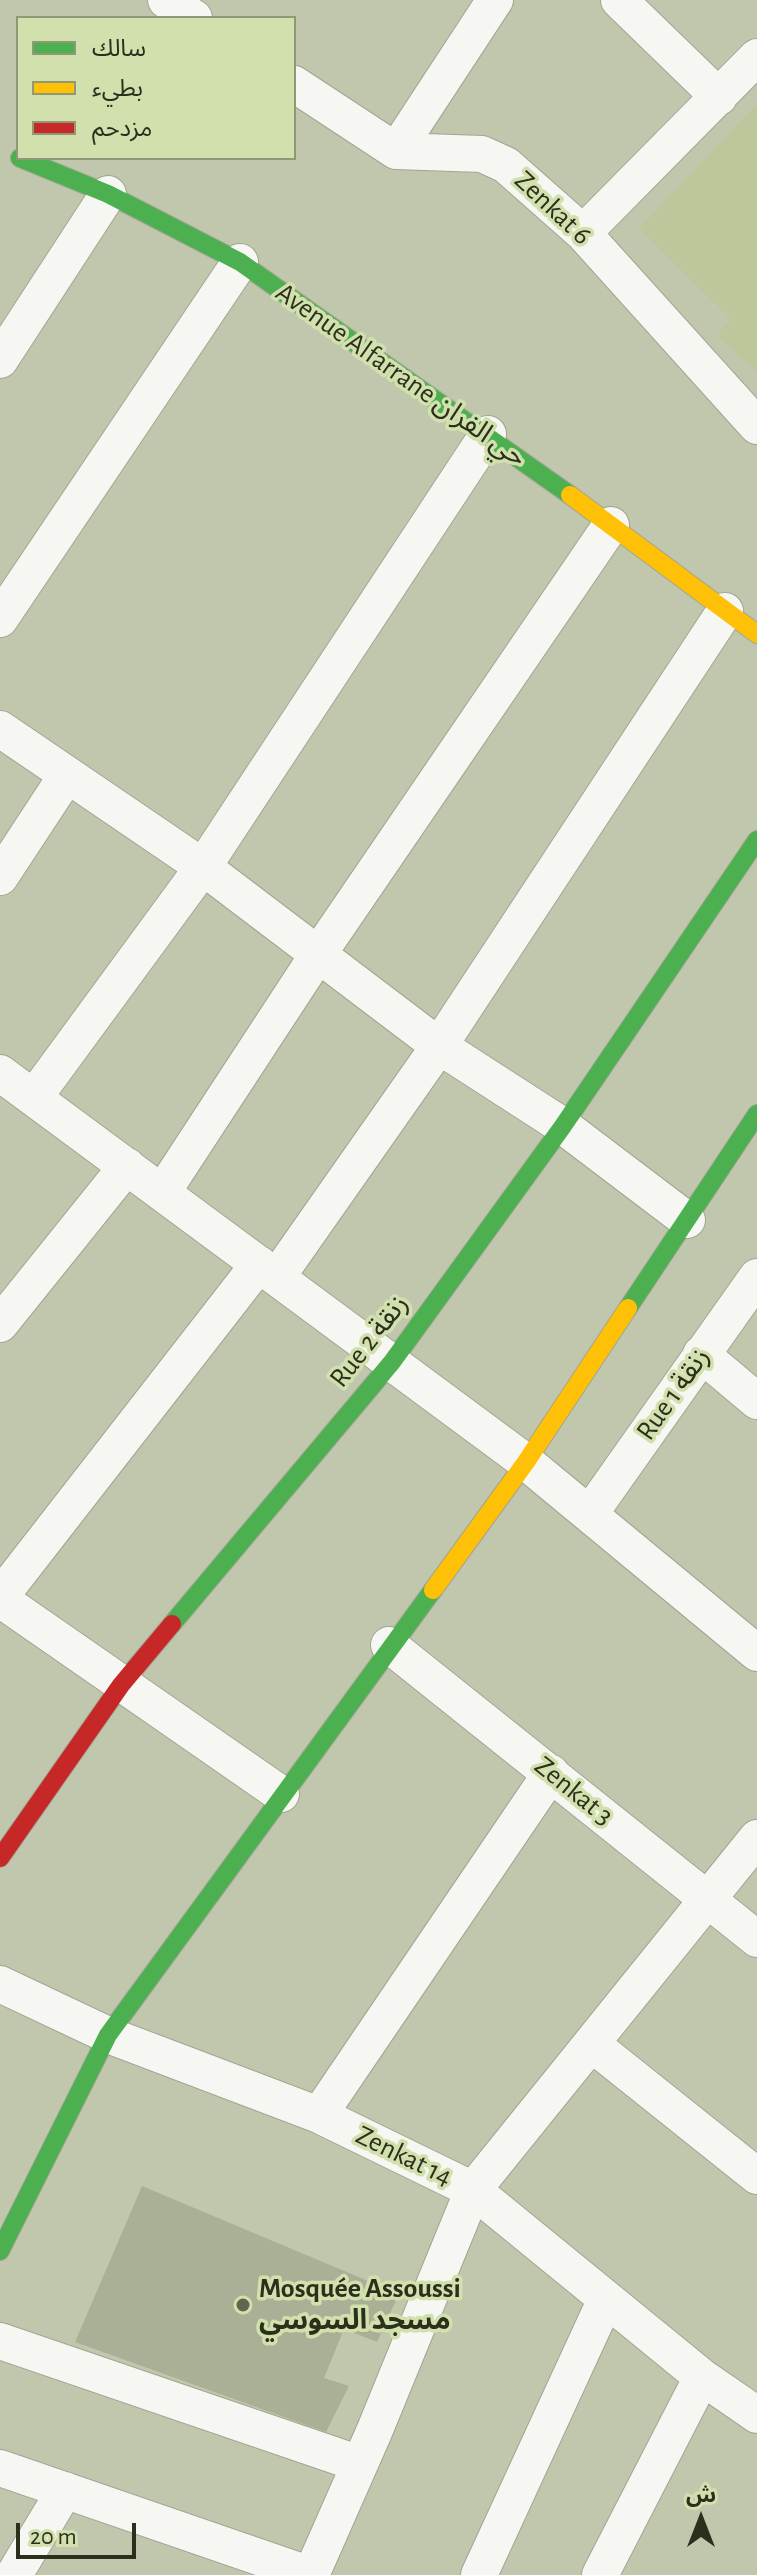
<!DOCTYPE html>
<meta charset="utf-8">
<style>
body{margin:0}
#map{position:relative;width:757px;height:2575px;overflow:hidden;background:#c0c7ad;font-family:"Alegreya Sans","Noto Sans Arabic",sans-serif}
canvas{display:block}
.legend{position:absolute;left:16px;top:16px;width:280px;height:144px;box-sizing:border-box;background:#d2e0ae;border:2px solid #8f9a74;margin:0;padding:10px 14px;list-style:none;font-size:24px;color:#2b301d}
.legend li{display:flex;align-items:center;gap:16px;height:40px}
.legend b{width:40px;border:2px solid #8f9a74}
.north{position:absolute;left:661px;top:2479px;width:80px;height:80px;-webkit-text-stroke:6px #d2e0ae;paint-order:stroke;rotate:0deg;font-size:22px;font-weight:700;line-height:32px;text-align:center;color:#2b301d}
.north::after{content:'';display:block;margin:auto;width:28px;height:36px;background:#2b301d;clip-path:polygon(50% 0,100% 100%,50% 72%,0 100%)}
.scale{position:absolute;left:16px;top:2523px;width:120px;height:36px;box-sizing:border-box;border:4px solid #2b301d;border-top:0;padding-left:10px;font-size:24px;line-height:28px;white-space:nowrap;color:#2b301d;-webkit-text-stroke:6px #d2e0ae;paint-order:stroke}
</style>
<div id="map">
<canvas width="757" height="2575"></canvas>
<ul class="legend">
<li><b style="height:10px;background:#4caf50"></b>سالك</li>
<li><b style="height:10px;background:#ffc107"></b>بطيء</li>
<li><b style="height:10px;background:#c62828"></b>مزدحم</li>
</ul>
<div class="north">ش</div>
<div class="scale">20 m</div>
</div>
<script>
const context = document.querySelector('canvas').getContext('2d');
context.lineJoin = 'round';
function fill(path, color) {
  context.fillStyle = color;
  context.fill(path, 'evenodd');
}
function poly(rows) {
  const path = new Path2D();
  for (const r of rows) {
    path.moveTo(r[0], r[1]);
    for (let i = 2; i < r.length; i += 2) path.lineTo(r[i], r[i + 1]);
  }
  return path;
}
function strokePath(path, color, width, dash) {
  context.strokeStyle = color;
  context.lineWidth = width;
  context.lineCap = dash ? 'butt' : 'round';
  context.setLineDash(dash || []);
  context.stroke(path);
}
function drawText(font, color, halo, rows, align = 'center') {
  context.font = font + ' "Alegreya Sans","Noto Sans Arabic",sans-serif';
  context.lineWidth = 7;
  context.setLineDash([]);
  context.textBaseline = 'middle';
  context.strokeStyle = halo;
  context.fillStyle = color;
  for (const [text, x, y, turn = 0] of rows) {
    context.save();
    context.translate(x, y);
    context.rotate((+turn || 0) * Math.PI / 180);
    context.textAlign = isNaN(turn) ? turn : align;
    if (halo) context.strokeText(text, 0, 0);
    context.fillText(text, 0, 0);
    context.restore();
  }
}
fill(poly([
 [757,104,757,372,717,336,731,319,639,228]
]), '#bcc79c');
fill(poly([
 [142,2186,399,2294,377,2342,344,2329,324,2378,349,2386,326,2432,75,2342]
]), '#a9b096');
const street = poly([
 [166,0,194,18],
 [619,0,719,97],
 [294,84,396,151,482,154,506,165,583,233,757,426],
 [396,151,495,0],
 [583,233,757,57],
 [0,360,108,194],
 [0,619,240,262],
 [0,729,203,867,439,1046,563,1126,687,1220],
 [0,877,67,775],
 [0,1073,526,1462,757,1653],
 [35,1096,203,867,488,434],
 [162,1193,317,956,611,525],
 [277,1277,439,1046,725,611],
 [0,1324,127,1166],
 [701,1354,757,1401],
 [591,1512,757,1277],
 [0,1597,259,1264],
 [0,1599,281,1794],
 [389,1645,757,1939],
 [0,1984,108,2035,319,2115,473,2190,702,2377,757,2415],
 [593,2045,757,2176],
 [319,2115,551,1773],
 [0,2341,360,2464],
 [0,2468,311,2575],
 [14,2575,65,2490],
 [311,2575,374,2432,473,2190,757,1838],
 [479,2575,606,2299],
 [600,2575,702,2377]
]);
const fast = poly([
 [20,158,108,194,240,262,570,495],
 [628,1308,757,1114],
 [172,1624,392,1362,563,1126,757,840],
 [0,2251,108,2035,433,1590]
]);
const slow = poly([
 [570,495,757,634],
 [433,1590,526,1462,628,1308]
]);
const jam = poly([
 [0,1858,121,1685,172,1624]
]);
strokePath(street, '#a0a692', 38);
strokePath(fast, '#a0a692', 20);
strokePath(slow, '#a0a692', 20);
strokePath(jam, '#a0a692', 20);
strokePath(street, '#f6f7f3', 36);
strokePath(fast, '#4caf50', 18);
strokePath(slow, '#ffc107', 18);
strokePath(jam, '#c62828', 18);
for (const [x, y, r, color] of [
 [243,2305,8,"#5f654f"]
]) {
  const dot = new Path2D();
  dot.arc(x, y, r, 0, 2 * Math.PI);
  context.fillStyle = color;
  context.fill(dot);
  strokePath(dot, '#d2e0ae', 3);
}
drawText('28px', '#2b301d', '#d2e0ae', [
 ["Zenkat 6",553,208,43],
 ["Avenue Alfarrane حي الفران",401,375,35],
 ["Rue 2 زنقة",369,1341,-52],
 ["Rue 1 زنقة",673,1394,-55],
 ["Zenkat 3",574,1791,39],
 ["Zenkat 14",404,2156,26]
]);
drawText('bold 28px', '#2b301d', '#d2e0ae', [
 ["Mosquée Assoussi",259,2289],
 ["مسجد السوسي",259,2321]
], 'left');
</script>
